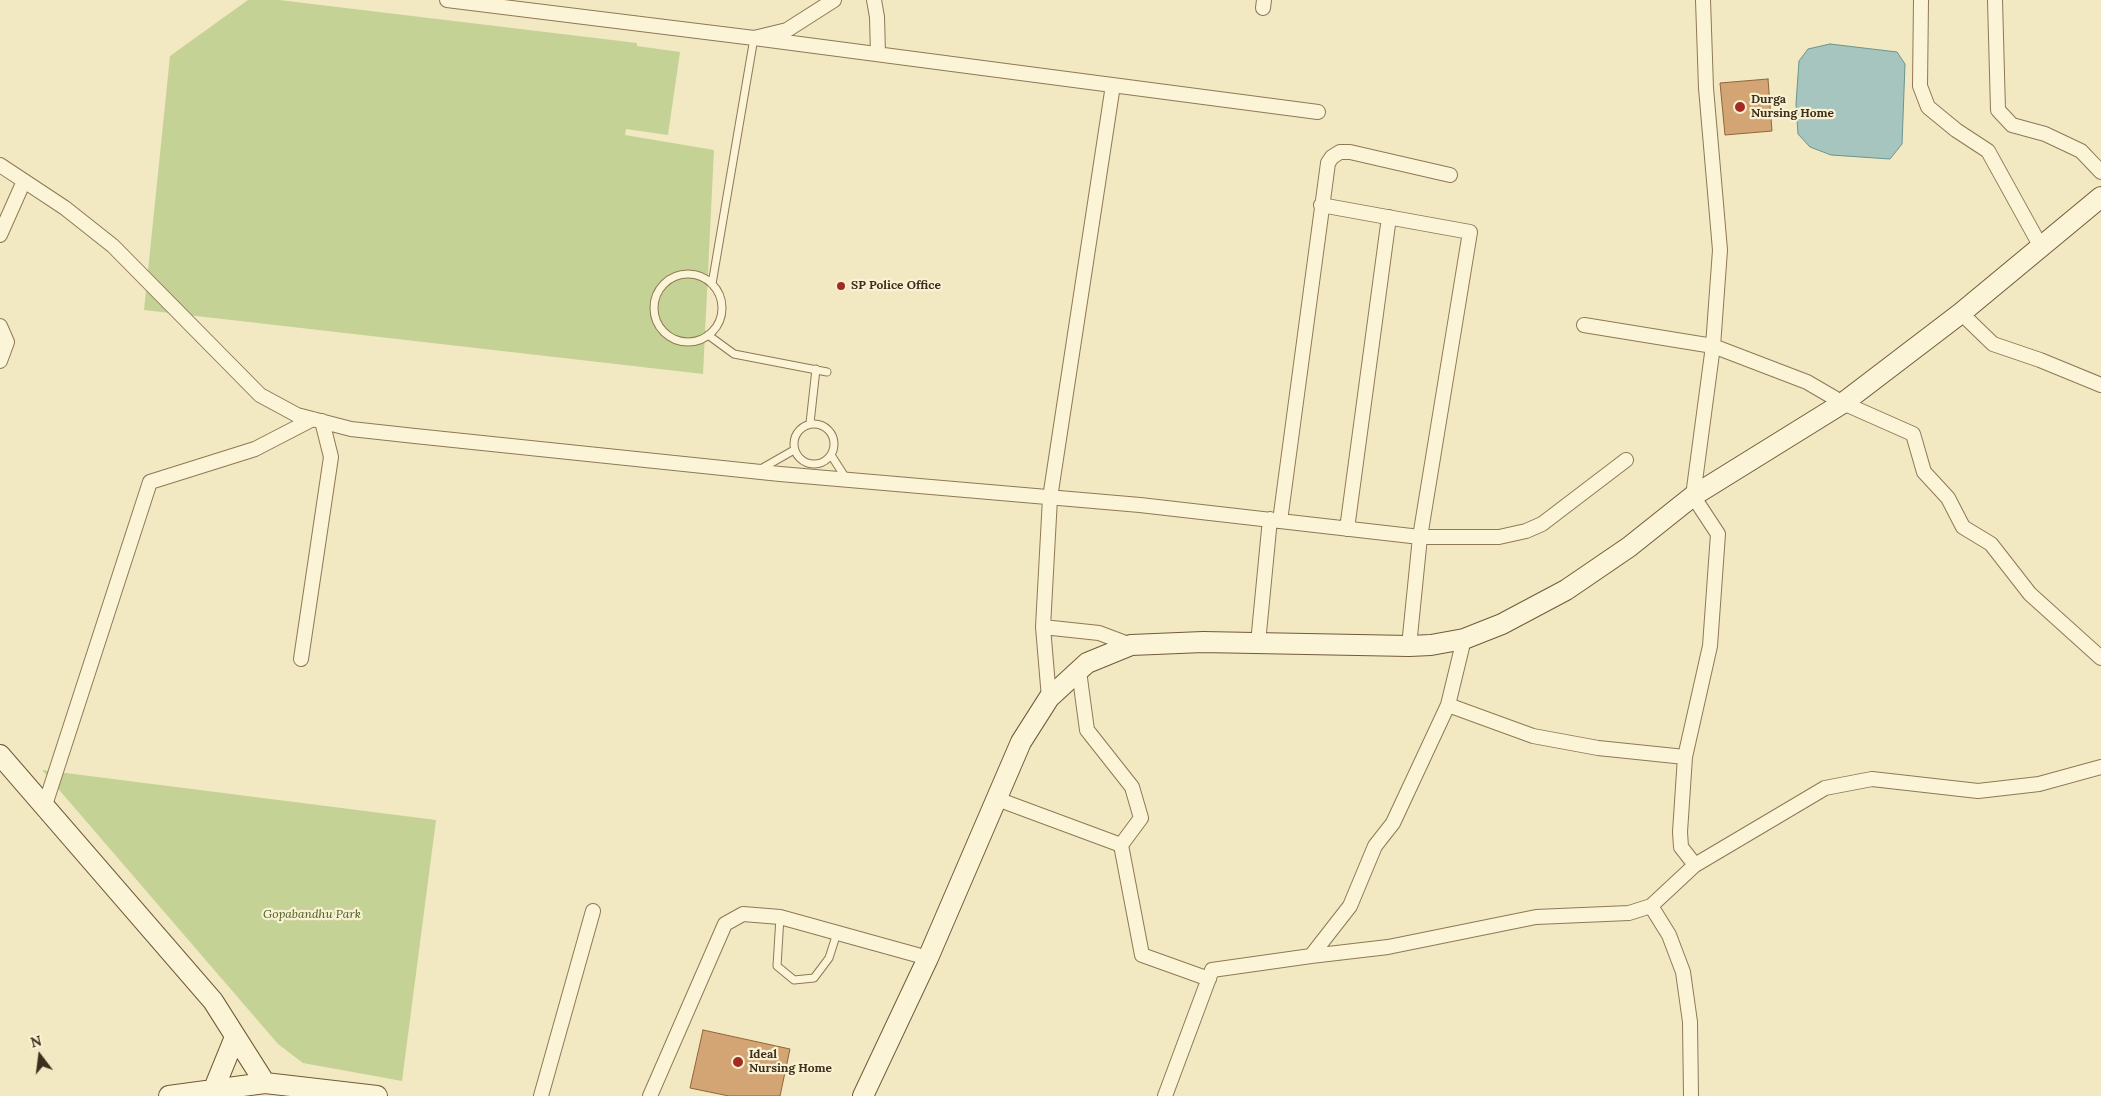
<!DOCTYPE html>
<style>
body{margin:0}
#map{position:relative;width:2101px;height:1096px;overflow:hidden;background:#f2e8c2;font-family:Lora,serif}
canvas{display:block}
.north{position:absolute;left:15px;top:1031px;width:50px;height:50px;-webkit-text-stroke:4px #f9f1d2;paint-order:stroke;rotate:345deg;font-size:14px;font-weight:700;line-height:20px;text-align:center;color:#3d2f1d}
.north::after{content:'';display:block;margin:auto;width:18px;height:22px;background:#3d2f1d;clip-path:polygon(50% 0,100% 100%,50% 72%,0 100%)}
</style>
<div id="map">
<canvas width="2101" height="1096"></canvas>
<div class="north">N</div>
</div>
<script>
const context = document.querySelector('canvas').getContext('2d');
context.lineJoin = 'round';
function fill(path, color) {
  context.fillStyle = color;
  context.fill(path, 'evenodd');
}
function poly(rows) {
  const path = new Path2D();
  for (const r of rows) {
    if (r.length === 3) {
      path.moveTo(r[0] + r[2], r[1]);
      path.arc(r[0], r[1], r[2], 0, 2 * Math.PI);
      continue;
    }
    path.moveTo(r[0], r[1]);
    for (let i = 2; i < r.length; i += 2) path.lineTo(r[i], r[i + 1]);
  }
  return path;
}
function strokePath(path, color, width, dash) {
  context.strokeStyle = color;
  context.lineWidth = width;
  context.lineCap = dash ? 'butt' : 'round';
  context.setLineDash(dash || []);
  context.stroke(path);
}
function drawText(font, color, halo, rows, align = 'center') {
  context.font = font + ' Lora,serif';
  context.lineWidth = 4.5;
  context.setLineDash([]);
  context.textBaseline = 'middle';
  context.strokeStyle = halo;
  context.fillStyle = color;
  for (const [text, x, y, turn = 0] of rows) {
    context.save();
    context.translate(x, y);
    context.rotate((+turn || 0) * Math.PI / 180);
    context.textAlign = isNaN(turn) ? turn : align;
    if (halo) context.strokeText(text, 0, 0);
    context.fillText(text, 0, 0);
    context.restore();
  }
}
fill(poly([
 [248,0,279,0,637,43,637,46,680,52,668,135,626,129,625,135,714,150,703,374,144,310,170,56],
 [42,770,436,820,402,1081,303,1063,278,1044]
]), '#c5d295');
const water = poly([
 [1830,44,1897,52,1905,64,1902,144,1890,159,1831,155,1810,147,1798,134,1796,104,1799,61,1808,49,1830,44]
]);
fill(water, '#a5c5be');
strokePath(water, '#6a948d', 1);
const building = poly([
 [1768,79,1772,131,1725,135,1720,83,1768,79],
 [703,1030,790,1049,780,1096,729,1096,690,1088,703,1030]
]);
fill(building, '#d4a574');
strokePath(building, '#90643a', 1);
const lane = poly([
 [688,308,34],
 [712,284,754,38],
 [708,335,734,354,827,372],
 [810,423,816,369],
 [814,444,20],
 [831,455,847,480],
 [759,470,794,450],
 [780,917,777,966,794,980,814,978,829,958,837,933]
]);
const street = poly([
 [447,0,754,38,787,30,834,0],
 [874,0,877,17,878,54],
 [1921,0,1920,86,1928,107,1956,130,1988,151,2041,247],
 [1995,0,1998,110,2012,125,2045,134,2081,151,2101,172],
 [1263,8,1264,0],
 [754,38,1318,112],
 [0,165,65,208,113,246,260,395,297,415,351,429,415,436,780,474,1140,505,1420,537,1409,646],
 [1321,205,1470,232,1420,537,1499,537,1526,531,1542,524,1626,460],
 [0,235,24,181],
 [1961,313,1993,344,2040,360,2101,385],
 [1584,325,1713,346,1807,382,1843,403,1913,434,1924,472,1948,498,1963,527,1991,544,2030,594,2101,658],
 [0,326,7,342,0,361],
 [1280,521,1328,163,1332,157,1340,152,1350,152,1450,175],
 [1347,529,1389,217],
 [1043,627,1099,633,1131,645],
 [1258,643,1270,519],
 [301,659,331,457,322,421],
 [1079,671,1087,730,1132,787,1141,818,1121,845],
 [1049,698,1043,627,1050,498,1113,85],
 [1448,705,1533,736,1598,748,1685,757],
 [997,799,1121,845,1142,955,1209,979],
 [45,805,150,482,255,449,313,419],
 [1695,865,1681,847,1680,832,1685,757,1710,646,1718,534,1693,496,1713,346,1720,250,1706,88,1703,0],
 [1651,906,1669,935,1683,972,1690,1022,1691,1096],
 [1311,956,1388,947,1536,917,1629,913,1651,906,1695,865,1825,788,1872,779,1978,791,2039,784,2101,767],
 [541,1096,593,911],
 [650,1096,725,924,743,914,780,917,928,958],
 [1165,1096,1212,970,1311,956,1350,906,1375,846,1393,823,1448,705,1464,639]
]);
const secondary = poly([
 [0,755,213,1001,265,1083],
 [213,1091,235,1037],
 [169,1096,265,1083,377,1096],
 [863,1096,928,958,1021,742,1049,698,1087,663,1131,645,1203,642,1409,646,1431,645,1464,639,1502,624,1566,590,1629,547,1693,496,1843,403,1961,313,2101,197]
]);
strokePath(lane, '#8e7957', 9);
strokePath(street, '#8e7957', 16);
strokePath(secondary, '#705a3a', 22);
strokePath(lane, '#fcf4d6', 7);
strokePath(street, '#fcf4d6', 14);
strokePath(secondary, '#fcf4d6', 20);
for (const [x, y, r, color] of [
 [1740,107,6,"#a32b21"],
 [841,286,5,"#a32b21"],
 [738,1062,6,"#a32b21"]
]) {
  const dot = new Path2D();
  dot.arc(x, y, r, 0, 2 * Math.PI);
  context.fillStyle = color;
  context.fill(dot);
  strokePath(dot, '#f9f1d2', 2);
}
drawText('bold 12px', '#3d2f1d', '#f9f1d2', [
 ["Durga",1751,100],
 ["Nursing Home",1751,114],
 ["SP Police Office",851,286],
 ["Ideal",749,1055],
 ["Nursing Home",749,1069]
], 'left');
drawText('italic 12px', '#475b21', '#f9f1d2', [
 ["Gopabandhu Park",312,915]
]);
</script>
